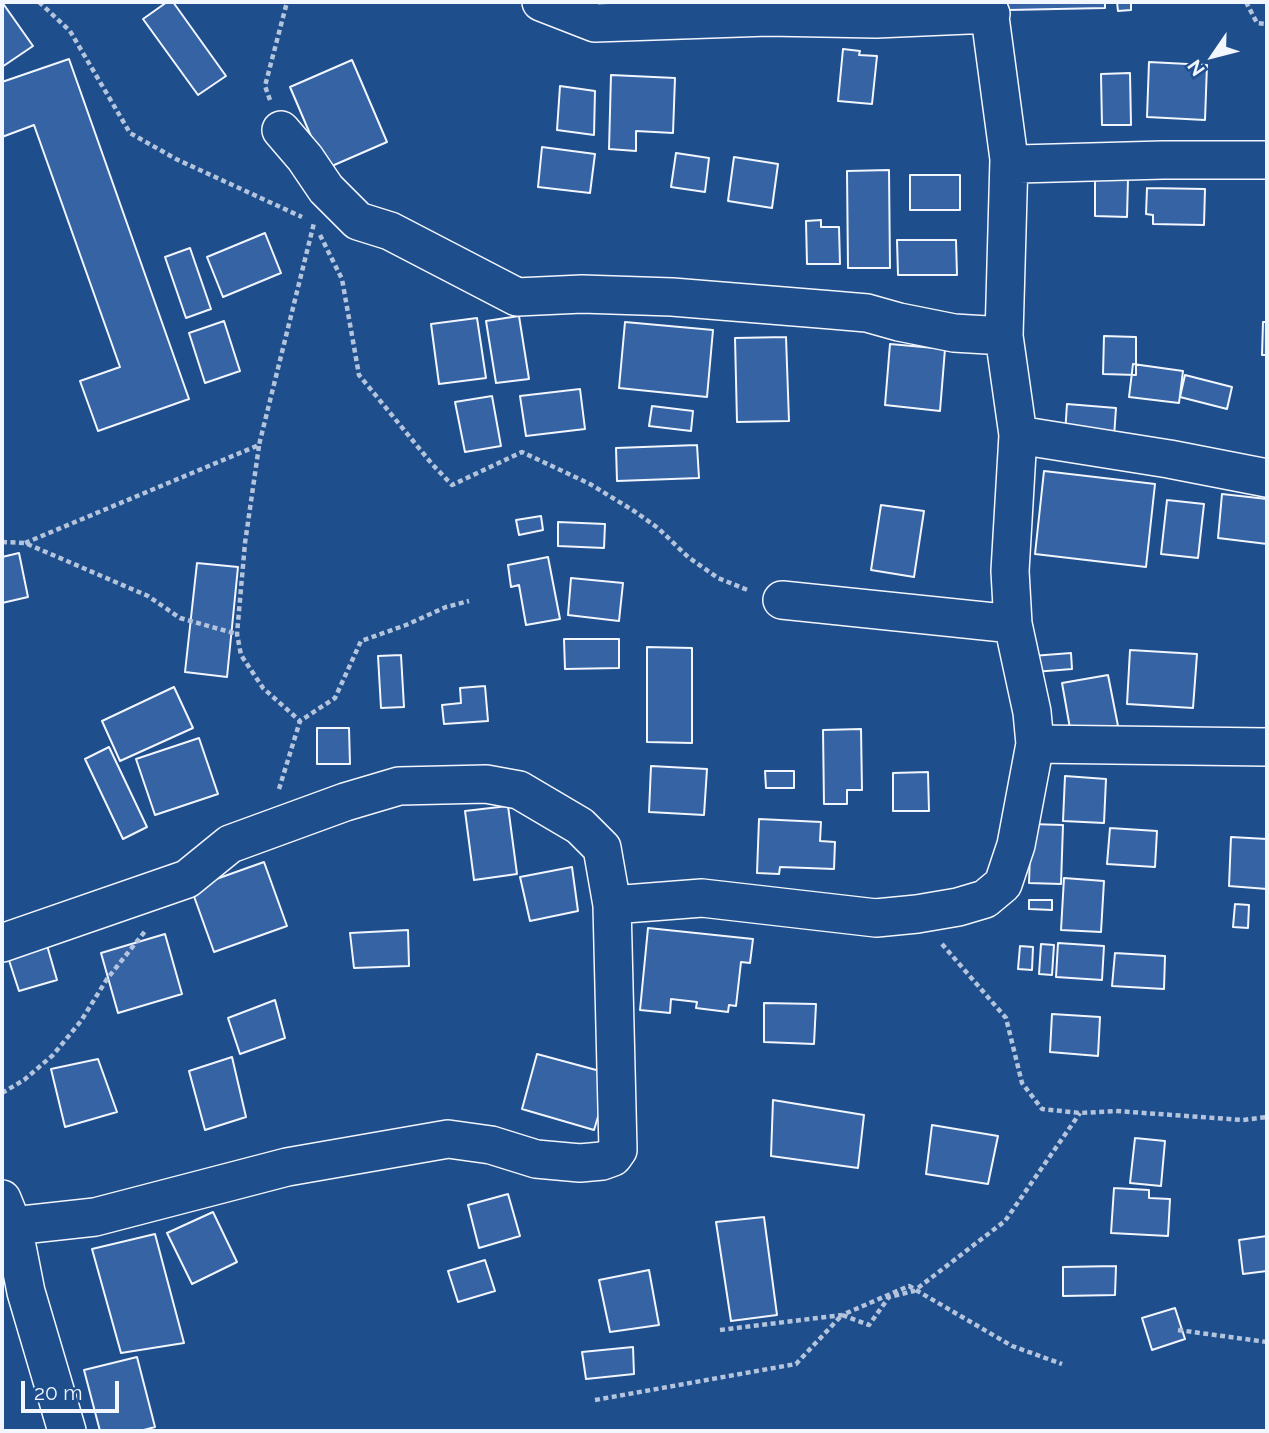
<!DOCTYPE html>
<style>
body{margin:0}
#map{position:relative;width:1269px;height:1433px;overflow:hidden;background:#1f4e8c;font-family:Raleway,sans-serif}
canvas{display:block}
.frame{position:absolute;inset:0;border:4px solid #f2f6ff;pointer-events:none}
.north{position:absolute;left:1178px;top:21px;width:70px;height:70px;-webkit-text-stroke:5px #1f4e8c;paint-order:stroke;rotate:235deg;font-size:19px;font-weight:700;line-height:28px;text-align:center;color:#f2f6ff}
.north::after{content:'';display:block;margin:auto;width:24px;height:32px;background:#f2f6ff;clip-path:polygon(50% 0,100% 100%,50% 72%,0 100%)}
.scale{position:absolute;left:21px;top:1381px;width:98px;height:32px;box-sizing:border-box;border:4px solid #f2f6ff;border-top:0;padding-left:9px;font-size:21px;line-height:24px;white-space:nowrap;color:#f2f6ff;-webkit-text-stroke:5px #1f4e8c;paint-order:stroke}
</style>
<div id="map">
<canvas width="1269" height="1433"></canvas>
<div class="frame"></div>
<div class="north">N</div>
<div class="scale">20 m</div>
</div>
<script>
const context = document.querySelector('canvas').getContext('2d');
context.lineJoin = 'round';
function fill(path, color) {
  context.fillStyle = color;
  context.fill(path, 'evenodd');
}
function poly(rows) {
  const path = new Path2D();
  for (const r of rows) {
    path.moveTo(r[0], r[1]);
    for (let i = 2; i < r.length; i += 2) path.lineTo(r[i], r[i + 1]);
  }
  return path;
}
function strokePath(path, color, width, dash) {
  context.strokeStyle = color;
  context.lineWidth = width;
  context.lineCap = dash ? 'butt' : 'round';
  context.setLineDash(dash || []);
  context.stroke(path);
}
const building = poly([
 [2,2,33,46,2,67,2,2],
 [167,2,173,2,226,76,198,95,143,19,167,2],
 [1007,2,1105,2,1105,8,1008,10,1007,2],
 [1117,2,1131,2,1131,10,1118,11,1117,2],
 [843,49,860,51,859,55,877,56,872,104,838,101,843,49],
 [69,59,189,399,98,431,80,381,120,367,34,125,2,137,2,82,69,59],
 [352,60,387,142,325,169,290,87,352,60],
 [1149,62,1207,65,1205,120,1147,117,1149,62],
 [1130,73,1131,125,1102,125,1101,74,1130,73],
 [611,75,675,78,673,133,636,131,636,151,609,149,611,75],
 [560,86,595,91,594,135,557,130,560,86],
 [542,147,595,154,590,193,538,187,542,147],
 [676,153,709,158,705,192,671,187,676,153],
 [734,157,778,164,772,208,728,201,734,157],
 [889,170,890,268,848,268,847,171,889,170],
 [910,175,960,175,960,210,910,210,910,175],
 [1095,179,1128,179,1127,217,1095,216,1095,179],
 [1147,188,1205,189,1204,225,1153,224,1153,215,1146,214,1147,188],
 [821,220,821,227,839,227,840,264,807,264,806,221,821,220],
 [265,233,281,273,223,297,207,257,265,233],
 [897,240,956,240,957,275,898,275,897,240],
 [190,248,211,309,186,318,165,257,190,248],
 [519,316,529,379,496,383,486,321,519,316],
 [477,318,486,378,439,384,431,324,477,318],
 [224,321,240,371,205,383,189,333,224,321],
 [625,322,713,330,707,397,619,388,625,322],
 [1263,322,1267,322,1267,355,1262,355,1263,322],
 [1104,336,1136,337,1136,375,1103,374,1104,336],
 [786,337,789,421,737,422,735,338,786,337],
 [890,344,945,349,940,411,885,405,890,344],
 [1133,364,1183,371,1179,403,1129,397,1133,364],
 [1185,375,1232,387,1227,409,1180,397,1185,375],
 [580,389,585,429,526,436,520,396,580,389],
 [492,396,501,446,465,452,455,402,492,396],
 [1067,404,1116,408,1114,437,1065,434,1067,404],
 [652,406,693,411,691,431,649,426,652,406],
 [697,445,699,478,617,481,616,448,697,445],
 [1044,471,1155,484,1146,567,1035,554,1044,471],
 [1222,494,1267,499,1267,544,1218,538,1222,494],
 [1167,500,1204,504,1198,558,1161,554,1167,500],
 [881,505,924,511,914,577,871,570,881,505],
 [541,516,543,530,519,535,516,520,541,516],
 [558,522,605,524,604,548,558,546,558,522],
 [19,553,28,597,2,603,2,557,19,553],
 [548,557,560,619,526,625,519,585,511,587,508,565,548,557],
 [197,563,238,567,227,677,185,672,197,563],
 [571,578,623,583,619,621,568,615,571,578],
 [564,639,619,639,619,668,565,669,564,639],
 [647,647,692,648,692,743,647,742,647,647],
 [1130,650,1197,654,1193,708,1127,704,1130,650],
 [1071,653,1072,669,1034,672,1032,656,1071,653],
 [401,655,404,707,381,708,378,656,401,655],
 [1108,675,1118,726,1071,734,1062,683,1108,675],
 [485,686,488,721,444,724,442,705,461,703,460,688,485,686],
 [174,687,193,728,120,761,102,721,174,687],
 [317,728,349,728,350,764,317,764,317,728],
 [861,729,862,790,847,790,847,804,824,804,823,730,861,729],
 [199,738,218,794,155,815,136,759,199,738],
 [109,747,147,827,123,839,85,759,109,747],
 [651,766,707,769,704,815,649,812,651,766],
 [765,771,794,771,794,788,766,788,765,771],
 [928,772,929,811,893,811,893,773,928,772],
 [1065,776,1106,779,1104,823,1063,821,1065,776],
 [508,806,517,874,474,880,465,811,508,806],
 [759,819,821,822,820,841,835,842,834,869,780,867,779,874,757,873,759,819],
 [1031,824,1063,825,1061,884,1029,883,1031,824],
 [1110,828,1157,831,1155,867,1107,864,1110,828],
 [1231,837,1267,839,1267,889,1229,886,1231,837],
 [264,862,287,926,214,952,191,888,264,862],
 [572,867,578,911,530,921,520,877,572,867],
 [1064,878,1104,881,1101,932,1061,930,1064,878],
 [1029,900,1052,900,1052,910,1029,909,1029,900],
 [1235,904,1249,905,1248,928,1233,927,1235,904],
 [648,928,753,939,750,963,741,962,736,1006,729,1005,728,1012,696,1008,697,1002,671,999,670,1013,640,1010,648,928],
 [408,930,409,966,354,968,350,933,408,930],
 [165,934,182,994,118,1013,101,953,165,934],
 [44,935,57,980,19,991,4,945,44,935],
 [1058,943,1104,946,1102,980,1056,977,1058,943],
 [1041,944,1054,945,1052,975,1039,974,1041,944],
 [1020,946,1033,947,1032,970,1018,969,1020,946],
 [1115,953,1165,956,1164,989,1112,986,1115,953],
 [275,1000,285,1038,240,1054,228,1018,275,1000],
 [764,1003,816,1004,814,1044,764,1042,764,1003],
 [1052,1014,1100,1017,1098,1056,1050,1052,1052,1014],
 [537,1054,611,1074,594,1130,522,1109,537,1054],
 [232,1057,246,1117,205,1130,189,1071,232,1057],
 [98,1059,117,1112,65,1127,51,1069,98,1059],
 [773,1100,864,1115,858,1168,771,1156,773,1100],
 [932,1125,998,1136,988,1184,926,1174,932,1125],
 [1135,1138,1165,1141,1161,1186,1130,1183,1135,1138],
 [1114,1188,1149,1190,1149,1198,1170,1199,1168,1236,1111,1233,1114,1188],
 [508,1194,520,1236,479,1248,468,1205,508,1194],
 [213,1212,237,1262,192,1284,167,1233,213,1212],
 [764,1217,777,1315,731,1321,716,1222,764,1217],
 [155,1234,184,1343,121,1353,92,1249,155,1234],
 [1267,1236,1267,1271,1243,1274,1239,1240,1267,1236],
 [485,1260,495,1291,458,1302,448,1271,485,1260],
 [1116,1266,1115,1295,1063,1296,1063,1267,1116,1266],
 [649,1270,659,1325,610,1332,599,1280,649,1270],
 [1175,1308,1185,1339,1152,1350,1142,1318,1175,1308],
 [633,1347,634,1374,586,1379,582,1352,633,1347],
 [137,1357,155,1427,140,1431,100,1431,84,1370,137,1357]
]);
fill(building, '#3563a3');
strokePath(building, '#f2f6ff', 2);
const minor = poly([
 [541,2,595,23,768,17,876,19,991,14],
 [988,2,1009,159,1004,336,1018,435,1010,571,1013,624,1032,712,1035,744,1267,747],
 [281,130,305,158,326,189,358,221,390,231,517,297,582,294,672,297,832,310,867,313,899,322,954,333,1004,336],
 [1009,159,1019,164,1163,160,1267,160],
 [1018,435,1169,459,1267,478],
 [782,600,1013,624],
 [612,905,702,898,876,918,917,914,958,907,985,899,1003,884,1016,845,1035,744],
 [2,943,187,879,230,844,345,802,399,786,486,784,519,790,580,826,602,848,612,905,618,1150,613,1157,602,1161,580,1163,536,1159,491,1145,448,1139,287,1167,95,1217,13,1226,2,1231],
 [2,1199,13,1226,26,1292,67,1431]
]);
strokePath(minor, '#f2f6ff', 40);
strokePath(poly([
 [39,2,70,31,130,133,176,159,302,217],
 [1246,2,1257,23,1267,24],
 [270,100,265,86,287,2],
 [320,235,342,279,359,375,432,464,452,485,522,452,590,484,634,511,658,528,688,557,718,578,750,591],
 [259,446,245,543,237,634,241,655,263,688,300,721],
 [2,542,25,543,148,596,180,618,237,634],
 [25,543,259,445,314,223],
 [279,789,300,721,335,698,361,641,406,625,446,607,469,601],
 [942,944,1006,1018,1022,1083,1042,1109,1080,1113,1116,1111,1243,1120,1267,1117],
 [2,1093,24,1080,53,1055,81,1021,107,979,146,930],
 [720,1330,842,1315,909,1286,1012,1346,1062,1364],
 [1178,1330,1267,1342],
 [595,1400,796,1364,842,1315,869,1325,889,1297,914,1291,1005,1221,1080,1113]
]), '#b3c4dc', 4.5, [5, 3.5]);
strokePath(minor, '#1f4e8c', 37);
</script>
